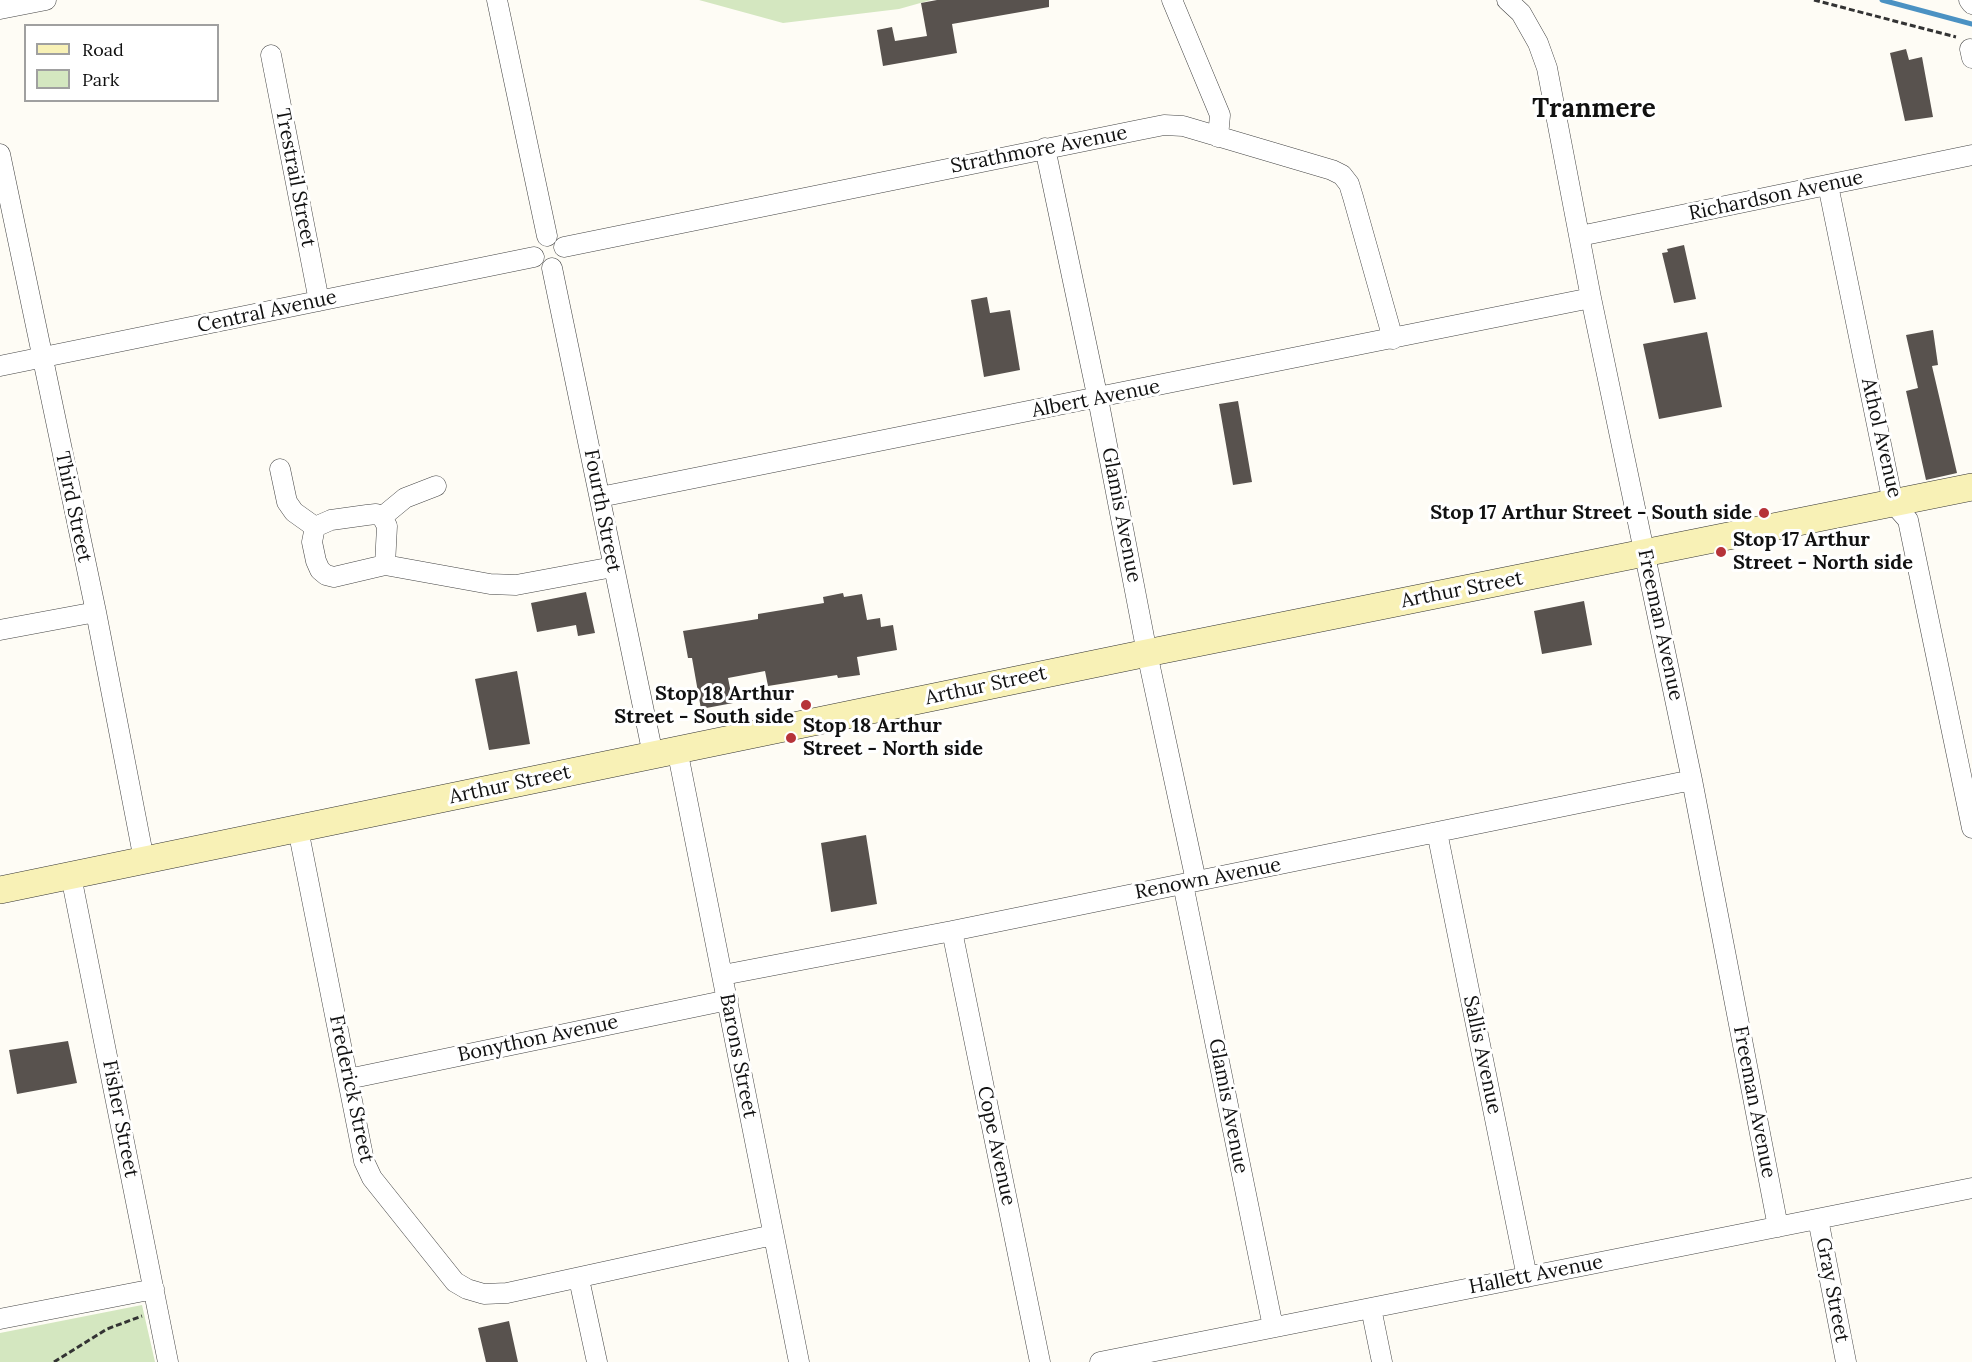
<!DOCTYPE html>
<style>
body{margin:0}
#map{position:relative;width:1972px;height:1362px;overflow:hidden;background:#fefcf5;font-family:Lora,serif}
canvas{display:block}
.legend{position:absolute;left:24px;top:24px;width:195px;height:78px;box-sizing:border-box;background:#fff;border:2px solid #a0a0a0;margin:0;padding:8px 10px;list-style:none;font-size:18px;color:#111}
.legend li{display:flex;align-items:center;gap:12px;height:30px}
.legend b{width:30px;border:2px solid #a0a0a0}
</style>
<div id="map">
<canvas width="1972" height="1362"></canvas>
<ul class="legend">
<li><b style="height:8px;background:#f8f1b6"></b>Road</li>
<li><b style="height:16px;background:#d4e7c0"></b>Park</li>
</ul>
</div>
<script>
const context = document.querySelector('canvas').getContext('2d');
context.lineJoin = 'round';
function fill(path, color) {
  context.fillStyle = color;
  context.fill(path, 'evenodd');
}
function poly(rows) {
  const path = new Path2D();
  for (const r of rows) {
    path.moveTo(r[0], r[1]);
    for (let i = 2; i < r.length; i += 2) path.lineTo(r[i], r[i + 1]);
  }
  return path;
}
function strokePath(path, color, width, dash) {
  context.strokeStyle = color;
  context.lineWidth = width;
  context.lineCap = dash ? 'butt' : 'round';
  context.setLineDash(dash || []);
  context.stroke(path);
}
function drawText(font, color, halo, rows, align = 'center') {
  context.font = font + ' Lora,serif';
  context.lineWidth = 6;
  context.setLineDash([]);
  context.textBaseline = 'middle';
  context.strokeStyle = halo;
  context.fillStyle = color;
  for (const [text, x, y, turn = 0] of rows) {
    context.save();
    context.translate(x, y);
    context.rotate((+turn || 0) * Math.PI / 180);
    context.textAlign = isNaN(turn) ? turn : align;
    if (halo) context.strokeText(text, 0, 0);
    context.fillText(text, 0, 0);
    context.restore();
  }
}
fill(poly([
 [699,0,931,0,899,9,783,23],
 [142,1305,155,1362,0,1362,0,1333]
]), '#d4e7c0');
strokePath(poly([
 [1882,0,1972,24]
]), '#4b92c3', 5);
fill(poly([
 [937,0,1049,0,1049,7,952,24,957,53,883,66,877,30,892,27,895,41,927,36,921,3],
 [1906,49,1909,60,1922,57,1933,117,1905,121,1890,53],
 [1684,245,1696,299,1674,303,1662,253,1668,252,1667,249],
 [987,297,990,313,1010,310,1020,370,984,377,971,300],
 [1933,330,1938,365,1932,366,1957,473,1926,480,1906,391,1918,388,1906,335],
 [1707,332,1722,407,1659,419,1643,344],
 [1238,401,1252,482,1233,485,1219,404],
 [586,592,595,633,578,636,576,625,537,632,531,603],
 [843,593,844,597,862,594,867,620,880,618,881,627,893,625,897,650,857,657,860,675,838,678,837,675,768,686,765,671,728,678,733,703,701,709,692,658,688,658,683,631,758,619,758,614,824,603,823,597],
 [1584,601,1592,645,1542,654,1534,611],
 [517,671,530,744,489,750,475,679],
 [866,835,877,904,831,912,821,843],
 [68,1041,77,1083,17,1094,9,1050],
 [509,1321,518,1362,486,1362,478,1328]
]), '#58524e');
const street = poly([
 [497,0,547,236],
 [1172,0,1220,115,1218,137],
 [1507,0,1521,13,1538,43,1547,68,1591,298,1692,780,1778,1227],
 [1969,0,1972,4],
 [0,9,46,0],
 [1970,49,1972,58],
 [271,55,319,301],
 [1045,148,1100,409,1147,653,1196,881],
 [0,154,96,612,144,860],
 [1828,185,1893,503,1908,520,1972,828],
 [1580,236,1972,155],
 [564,247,1139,130,1164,125,1183,126,1332,170,1342,175,1349,184,1353,197,1393,339],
 [552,268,653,755],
 [0,366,534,257],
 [280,469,287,502,294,512,315,527],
 [600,497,1591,298],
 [382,517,405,498,436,486],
 [385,565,387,526,382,517,376,514,367,515,331,520,315,527,312,542,316,561,320,570,326,575,334,577,385,565,490,584,516,585,613,567],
 [0,630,96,612],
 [677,749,799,1362],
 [298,829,364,1161,372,1178,455,1282,467,1289,484,1294,507,1293,773,1235],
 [1437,832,1527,1277],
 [71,876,168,1362],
 [1183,884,1273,1327],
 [952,931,1040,1362],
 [723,975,952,931,1692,780],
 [348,1079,728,1000],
 [1818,1219,1846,1362],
 [579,1279,597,1362],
 [1371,1308,1382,1362],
 [0,1319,154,1289],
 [1100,1362,1972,1188]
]);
const secondary = poly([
 [0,890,1147,653,1972,487]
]);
strokePath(street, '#444', 21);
strokePath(secondary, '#333', 28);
strokePath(poly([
 [1814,0,1956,37],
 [54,1362,107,1329,142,1316]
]), '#333', 3, [6, 3]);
strokePath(street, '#fff', 20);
strokePath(secondary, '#f8f1b6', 27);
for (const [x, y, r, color] of [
 [1764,513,6,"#b63339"],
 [1721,552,6,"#b63339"],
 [806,705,6,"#b63339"],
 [791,738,6,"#b63339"]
]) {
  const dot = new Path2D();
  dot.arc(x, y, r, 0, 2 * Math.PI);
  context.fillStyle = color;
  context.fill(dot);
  strokePath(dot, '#fff', 2);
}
drawText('20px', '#111', '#fff', [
 ["Strathmore Avenue",1039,150,-11],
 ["Trestrail Street",295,178,79],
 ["Richardson Avenue",1776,196,-12],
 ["Central Avenue",267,312,-12],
 ["Albert Avenue",1096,399,-11],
 ["Athol Avenue",1881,438,77],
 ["Third Street",73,507,78],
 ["Fourth Street",602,511,79],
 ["Glamis Avenue",1121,515,79],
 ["Arthur Street",1462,590,-11],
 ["Freeman Avenue",1660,625,78],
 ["Arthur Street",986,686,-12],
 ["Arthur Street",510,785,-12],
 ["Renown Avenue",1208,879,-11],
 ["Bonython Avenue",538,1039,-12],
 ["Sallis Avenue",1482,1055,78],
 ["Barons Street",738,1056,79],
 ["Frederick Street",351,1089,78],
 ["Freeman Avenue",1754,1102,79],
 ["Glamis Avenue",1228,1106,79],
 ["Fisher Street",120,1119,79],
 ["Cope Avenue",996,1146,78],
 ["Hallett Avenue",1536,1275,-11],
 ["Gray Street",1832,1290,79]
]);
drawText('bold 20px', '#111', '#fff', [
 ["Stop 17 Arthur Street - South side",1752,513],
 ["Stop 17 Arthur",1733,540,"left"],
 ["Street - North side",1733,563,"left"],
 ["Stop 18 Arthur",794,694],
 ["Street - South side",794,717],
 ["Stop 18 Arthur",803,726,"left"],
 ["Street - North side",803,749,"left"]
], 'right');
drawText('bold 26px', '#111', '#fff', [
 ["Tranmere",1594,110]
]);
</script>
